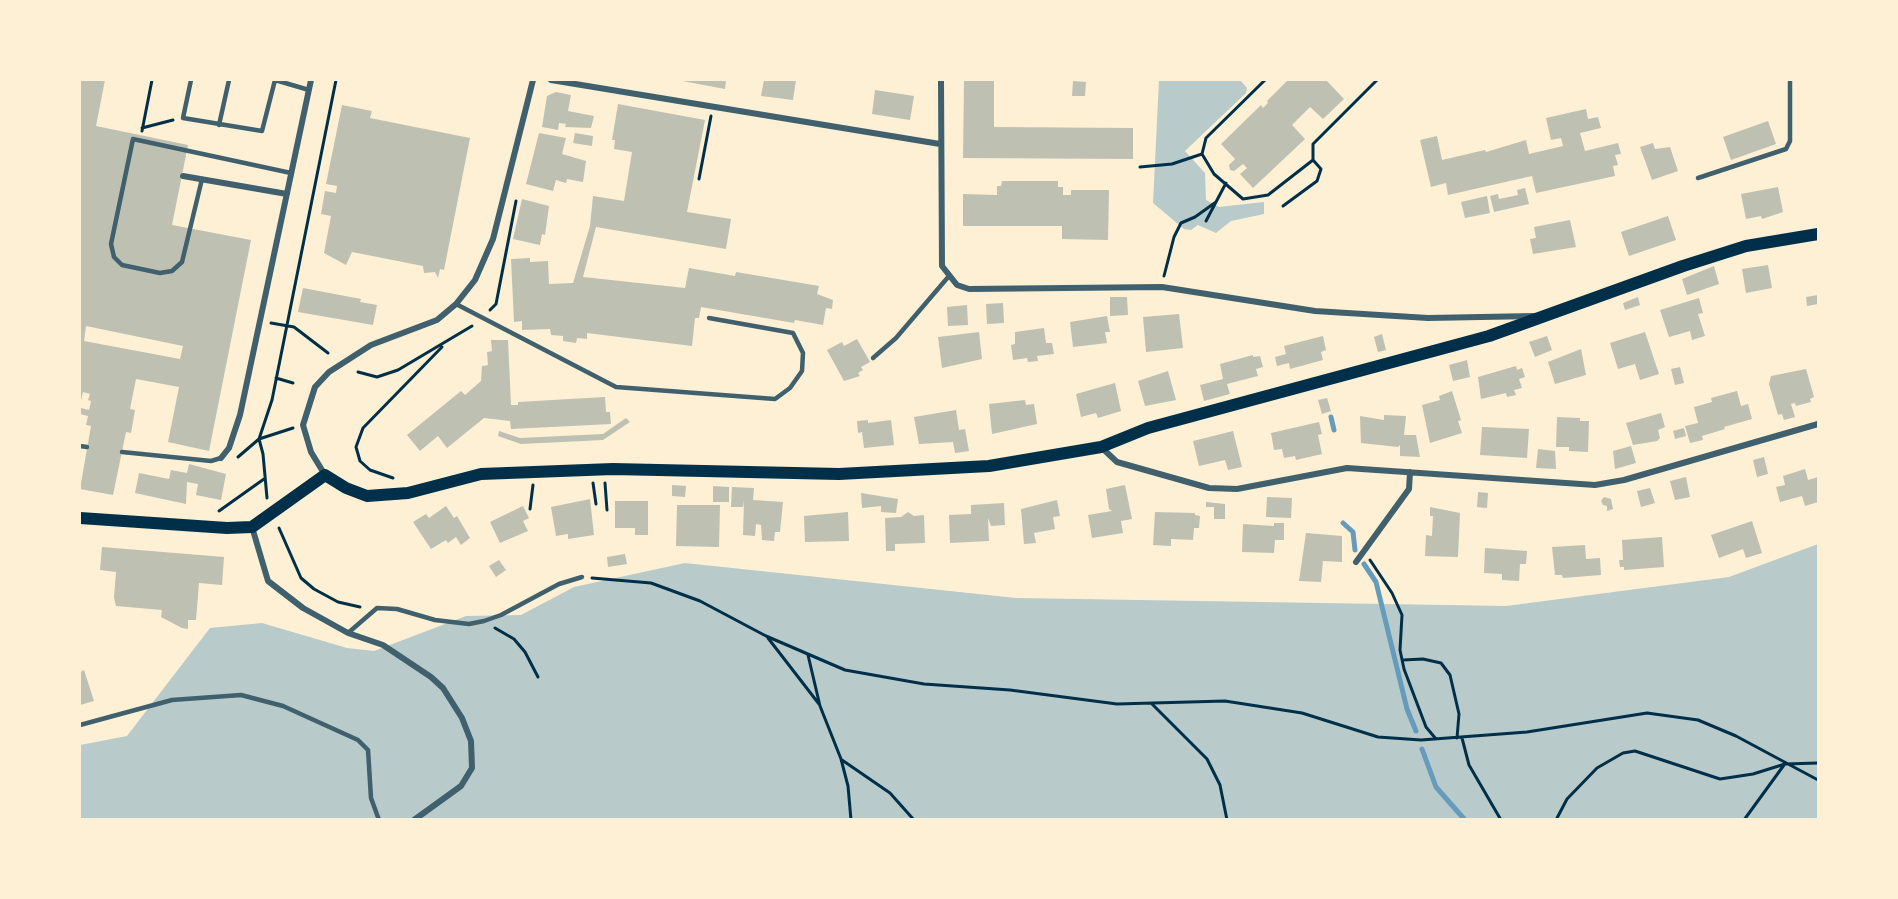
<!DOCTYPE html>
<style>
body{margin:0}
#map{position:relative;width:1898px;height:899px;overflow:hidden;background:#fdf0d5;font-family:"Varela Round",sans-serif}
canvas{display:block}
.frame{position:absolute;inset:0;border:81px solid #fdf0d5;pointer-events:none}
</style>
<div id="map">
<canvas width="1898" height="899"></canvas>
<div class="frame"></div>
</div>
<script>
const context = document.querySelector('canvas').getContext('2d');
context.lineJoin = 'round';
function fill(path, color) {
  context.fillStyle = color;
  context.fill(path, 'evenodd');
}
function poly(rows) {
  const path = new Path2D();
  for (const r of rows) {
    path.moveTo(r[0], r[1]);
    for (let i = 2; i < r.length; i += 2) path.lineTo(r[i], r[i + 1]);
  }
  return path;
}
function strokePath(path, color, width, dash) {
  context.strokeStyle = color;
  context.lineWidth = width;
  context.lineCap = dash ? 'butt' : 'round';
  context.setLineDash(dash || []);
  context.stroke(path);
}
fill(poly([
 [1159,80,1240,80,1247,88,1246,93,1185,151,1205,173,1206,200,1219,207,1264,202,1264,214,1231,221,1216,233,1198,225,1191,230,1184,229,1153,203],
 [1818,544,1818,819,80,820,80,745,127,736,210,628,262,623,347,648,374,651,466,616,521,615,574,587,685,563,1016,598,1506,606,1729,577]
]), '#b9caca');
strokePath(poly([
 [1331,417,1334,430],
 [1343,523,1353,532,1355,550],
 [1364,564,1376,582,1407,709,1416,731],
 [1422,749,1436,787,1465,820]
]), '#669bbc', 5);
fill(poly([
 [80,80,105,80,96,126,188,145,172,225,251,240,209,451,168,442,179,387,136,379,130,409,135,410,131,433,126,432,113,495,80,489,91,426,86,425,88,416,80,414,81,408,89,410,91,401,88,400,90,394,83,392,80,405],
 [86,326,183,346,180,359,84,341],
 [677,80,726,80,725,89],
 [764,80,796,80,793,100,761,96],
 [964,80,994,80,994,127,1133,128,1133,159,963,158],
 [1286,80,1326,80,1344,99,1323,119,1310,107,1292,125,1305,139,1253,188,1240,174,1247,168,1243,164,1234,171,1230,170,1229,165,1235,159,1221,144,1261,105,1263,108,1268,103,1267,101,1287,81],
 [1073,81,1086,82,1085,96,1072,96],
 [875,90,914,96,910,120,872,114],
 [556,92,571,95,568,111,594,116,591,128,565,127,566,124,559,123,558,130,542,127,547,96],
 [618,104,705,120,687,212,731,219,726,249,596,227,583,277,685,288,689,268,735,276,736,272,819,286,817,294,833,300,832,309,826,308,823,325,795,320,794,323,701,307,699,318,695,318,692,346,587,333,587,339,577,338,576,343,563,341,563,336,551,335,550,329,522,330,522,321,514,322,511,259,530,258,530,262,548,261,549,284,573,283,590,226,593,196,624,201,632,152,614,149,615,140,612,140],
 [342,105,372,111,370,118,470,138,444,270,440,269,438,278,435,272,424,273,423,266,352,252,346,265,324,253,331,216,321,214,325,191,336,193,337,186,326,184],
 [1586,109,1588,119,1598,117,1601,128,1580,133,1585,151,1618,143,1621,154,1615,155,1618,165,1613,166,1615,176,1536,193,1532,176,1448,195,1446,183,1431,187,1420,140,1437,136,1442,160,1485,150,1486,152,1526,140,1529,154,1563,146,1561,138,1551,140,1546,118],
 [1768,121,1776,144,1731,160,1723,137],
 [539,133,566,138,562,154,586,161,583,182,567,179,566,183,556,180,553,191,526,184],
 [575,133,593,136,592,146,573,143],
 [1653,143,1655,149,1670,147,1678,171,1652,180,1640,147],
 [1002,181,1058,181,1058,187,1063,187,1063,195,1071,195,1071,190,1109,190,1108,240,1062,239,1062,226,963,226,963,194,997,195,997,186,1001,186],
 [1778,187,1783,212,1762,219,1761,216,1746,219,1741,194],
 [1525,188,1529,204,1494,212,1490,196,1498,194,1499,199,1518,195,1517,190],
 [1487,196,1490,213,1465,218,1461,202],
 [522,199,549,206,545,235,542,234,540,245,513,239],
 [1668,216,1676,240,1629,256,1621,232],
 [1570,220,1576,247,1533,254,1530,239,1536,238,1534,227],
 [1768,265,1772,288,1746,293,1742,269],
 [1714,266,1719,284,1687,295,1682,279],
 [303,288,361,299,360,302,377,305,373,325,298,312],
 [1818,295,1818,304,1807,306,1806,297],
 [1110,297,1127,297,1128,315,1110,316],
 [1638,297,1640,305,1625,310,1623,303],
 [1699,298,1703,313,1698,314,1705,336,1692,340,1690,331,1669,337,1660,310],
 [1003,303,1004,323,987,324,986,304],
 [967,305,968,325,948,326,947,307],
 [1179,314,1183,348,1146,352,1143,317],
 [1107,316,1110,332,1105,332,1107,343,1073,347,1070,322],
 [1044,328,1046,343,1052,343,1054,354,1037,356,1038,361,1028,362,1027,358,1013,360,1011,345,1015,344,1015,332],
 [979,332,982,359,942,368,938,337],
 [1645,332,1659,374,1640,380,1635,364,1618,369,1610,343],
 [1382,334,1386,350,1378,352,1374,337],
 [1323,336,1326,350,1321,352,1323,360,1290,369,1289,363,1277,366,1275,357,1286,354,1284,346],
 [1547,336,1552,350,1535,357,1529,342],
 [857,339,870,362,861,367,863,370,858,373,860,376,844,381,827,350,842,342,844,346],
 [491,340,508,340,511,405,518,405,518,402,605,397,606,412,610,412,611,424,511,429,510,421,484,418,447,448,438,436,420,451,407,435,461,391,465,395,481,381,482,366,488,365,487,352,492,351],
 [1581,349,1586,375,1555,384,1548,362],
 [1253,355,1253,357,1260,356,1263,367,1256,369,1258,376,1227,384,1230,394,1204,401,1200,385,1223,379,1220,364],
 [1467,360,1470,377,1453,381,1449,365],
 [1516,366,1517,370,1522,368,1525,377,1519,379,1522,388,1514,390,1516,395,1507,397,1506,393,1481,399,1478,377],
 [1680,367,1684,383,1675,385,1671,369],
 [1806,369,1814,397,1810,399,1811,402,1796,406,1795,403,1791,404,1795,417,1784,420,1782,414,1778,415,1769,384,1771,376],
 [1168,371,1176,400,1145,406,1138,381],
 [1115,383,1121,411,1098,418,1096,413,1081,417,1076,394],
 [1452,391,1461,420,1458,421,1462,433,1430,443,1422,405,1440,400,1439,396],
 [1737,391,1741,406,1748,404,1752,419,1724,427,1725,429,1702,436,1703,440,1690,443,1685,426,1698,423,1694,407,1712,402,1711,398],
 [1327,398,1331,411,1322,414,1318,400],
 [1025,400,1026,405,1034,404,1037,424,992,434,989,404],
 [956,410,959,430,965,429,969,451,955,453,953,442,919,444,914,417],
 [1661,413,1665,427,1658,430,1660,438,1657,441,1633,445,1626,423],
 [1384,415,1406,416,1404,435,1416,435,1420,457,1400,456,1400,445,1398,447,1361,443,1360,416,1384,420],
 [1557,417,1580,418,1580,421,1589,421,1588,452,1569,451,1569,447,1556,447],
 [626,418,630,422,603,440,521,444,498,436,499,431,520,438,603,434],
 [868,420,868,423,891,420,894,445,864,448,862,432,858,433,857,421],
 [1319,422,1322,434,1318,435,1322,454,1296,460,1295,456,1284,458,1282,449,1274,450,1271,433],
 [1482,427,1529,429,1527,458,1480,455],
 [1684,428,1686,436,1675,439,1673,431],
 [1233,431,1242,467,1228,470,1225,460,1199,466,1193,441],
 [1631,446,1636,463,1615,469,1613,451],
 [1538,449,1555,451,1556,469,1536,468],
 [1764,457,1768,474,1757,477,1753,460],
 [189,464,226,474,221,500,196,495,198,484,187,482,186,504,135,493,139,473,169,479,171,470,187,473],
 [1805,469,1808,480,1818,477,1818,502,1805,506,1802,496,1780,502,1776,487,1785,485,1783,476],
 [1686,477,1690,497,1675,500,1670,481],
 [672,485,686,486,685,497,672,496],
 [1125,485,1132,519,1121,521,1123,533,1092,538,1088,515,1112,511,1109,509,1106,489],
 [713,486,729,487,729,502,713,502],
 [732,487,754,488,753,500,783,502,780,532,775,532,774,541,762,540,761,525,756,524,755,536,743,535,744,500,743,507,731,507],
 [1650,488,1655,503,1641,507,1637,491],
 [1478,492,1488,493,1487,508,1477,507],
 [861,493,898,499,896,513,881,512,881,506,862,508],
 [1267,497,1292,498,1291,518,1266,517],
 [1604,497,1611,499,1613,509,1607,511,1607,506,1603,505,1601,501],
 [590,499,594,535,568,539,568,534,556,536,551,507],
 [1057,500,1060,516,1053,517,1055,529,1034,533,1036,543,1024,544,1021,509],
 [615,501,648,501,648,535,635,535,635,528,615,528],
 [1206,502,1225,504,1225,519,1214,519,1214,507,1206,507],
 [1004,503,1005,525,991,526,988,518,989,541,950,543,949,515,971,514,971,505],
 [677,505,720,505,719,547,676,546],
 [446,506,454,518,457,516,470,538,461,545,456,537,448,543,446,540,431,549,413,522,426,514,429,518],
 [523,506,529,518,523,521,528,531,500,543,490,522],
 [1430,507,1460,513,1458,557,1425,556,1426,535,1432,536,1433,516,1430,516],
 [848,512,849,541,805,542,804,516],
 [908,512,914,516,924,515,925,543,895,544,895,551,886,551,885,518,901,517],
 [1155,512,1195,513,1195,515,1200,516,1199,528,1194,528,1193,540,1171,539,1171,546,1153,545],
 [1752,521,1762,553,1746,558,1743,549,1719,558,1711,535],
 [1274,523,1284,523,1284,540,1275,540,1274,553,1242,552,1243,524,1274,526],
 [1306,533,1342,536,1342,562,1323,561,1321,582,1299,581],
 [1662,537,1664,567,1624,570,1624,567,1620,567,1619,560,1623,560,1622,540],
 [1585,545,1586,559,1600,558,1601,575,1563,578,1562,575,1555,575,1552,547],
 [102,547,224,557,222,585,199,583,196,620,188,620,188,629,182,628,161,617,162,610,116,606,114,597,116,572,100,570],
 [1485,548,1527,551,1526,564,1520,564,1519,581,1502,580,1502,574,1484,573],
 [625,554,627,564,608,567,607,557],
 [499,560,506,570,496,577,489,566],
 [84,670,94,701,80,705,80,672]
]), '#bec0b2');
strokePath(poly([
 [1265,80,1206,138,1202,154,1214,174,1243,199,1268,195,1313,160,1313,144,1377,80],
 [142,128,173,120],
 [142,131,152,80],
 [1140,167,1172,164,1202,154],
 [699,179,711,116],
 [1283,206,1317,181,1321,169,1313,160],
 [1206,221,1226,183],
 [1164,276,1174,237,1181,223,1195,217,1216,202],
 [490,310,496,304,516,201],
 [271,323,294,327,328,353],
 [358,372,377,377,398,370,472,326],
 [276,378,293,383],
 [238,457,259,439,272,400,336,80],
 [393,478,370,470,360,461,356,447,363,428,442,347],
 [593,483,596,504],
 [605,483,607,510],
 [267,498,263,454,259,439,293,428],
 [530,509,533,485],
 [219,511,264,479],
 [279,528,301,578,314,589,338,602,360,607],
 [1370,560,1392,593,1402,615,1400,650,1404,669,1426,727,1436,739],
 [592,578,651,583,700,601,766,636,845,670,924,684,1010,690,1117,704,1225,701,1302,713,1378,737,1421,740,1527,732,1647,713,1698,720,1736,736,1818,780],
 [495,628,514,639,525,652,538,677],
 [768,638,819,704],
 [808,655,820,706,841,759,848,786,851,820],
 [1403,660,1423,659,1441,663,1450,675,1459,714,1457,738],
 [1152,704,1207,759,1220,785,1227,820],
 [1462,738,1469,765,1501,820],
 [842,760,890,793,914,820],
 [1556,820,1567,799,1597,768,1623,753,1635,751,1720,779,1753,774,1785,764,1818,763],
 [1744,820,1784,765]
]), '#003049', 3);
strokePath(poly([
 [191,80,183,118,262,131,275,80],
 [275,80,309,90],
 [219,125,229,80],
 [1698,178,1786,149,1790,141,1790,80],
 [202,179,182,262,172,271,160,273,122,265,114,257,111,244,133,139,291,173],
 [456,304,616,387,775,399,790,388,802,371,803,353,793,333,709,318],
 [873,358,896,338,949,276],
 [80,446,87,447],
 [122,452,211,461,221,458],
 [348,633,377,608,397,609,435,620,469,624,484,621,501,615,559,584,582,577],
 [80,725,172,700,241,695,283,706,358,740,368,750,371,798,379,820]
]), '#3f606c', 4.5);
strokePath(poly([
 [551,80,940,144],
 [941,80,942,266,957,285,969,289,1162,287,1315,311,1428,318,1535,316],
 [183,176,287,194],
 [1101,447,1117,462,1209,488,1237,489,1347,468,1595,485,1624,480,1818,424],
 [221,458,229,448,240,415,311,80],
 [325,475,311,452,303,425,315,387,329,372,371,345,437,320,456,304,475,280,493,239,533,80],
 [252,527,268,581,303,608,348,633,383,645,431,677,443,688,462,718,471,741,472,768,461,786,414,820],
 [1356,562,1409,489,1410,472]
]), '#3f606c', 6);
strokePath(poly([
 [80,518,227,528,252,527,325,475,346,488,367,496,408,493,481,474,613,469,839,474,989,466,1101,447,1148,428,1489,336,1683,266,1746,246,1818,234]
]), '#003049', 12);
</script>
